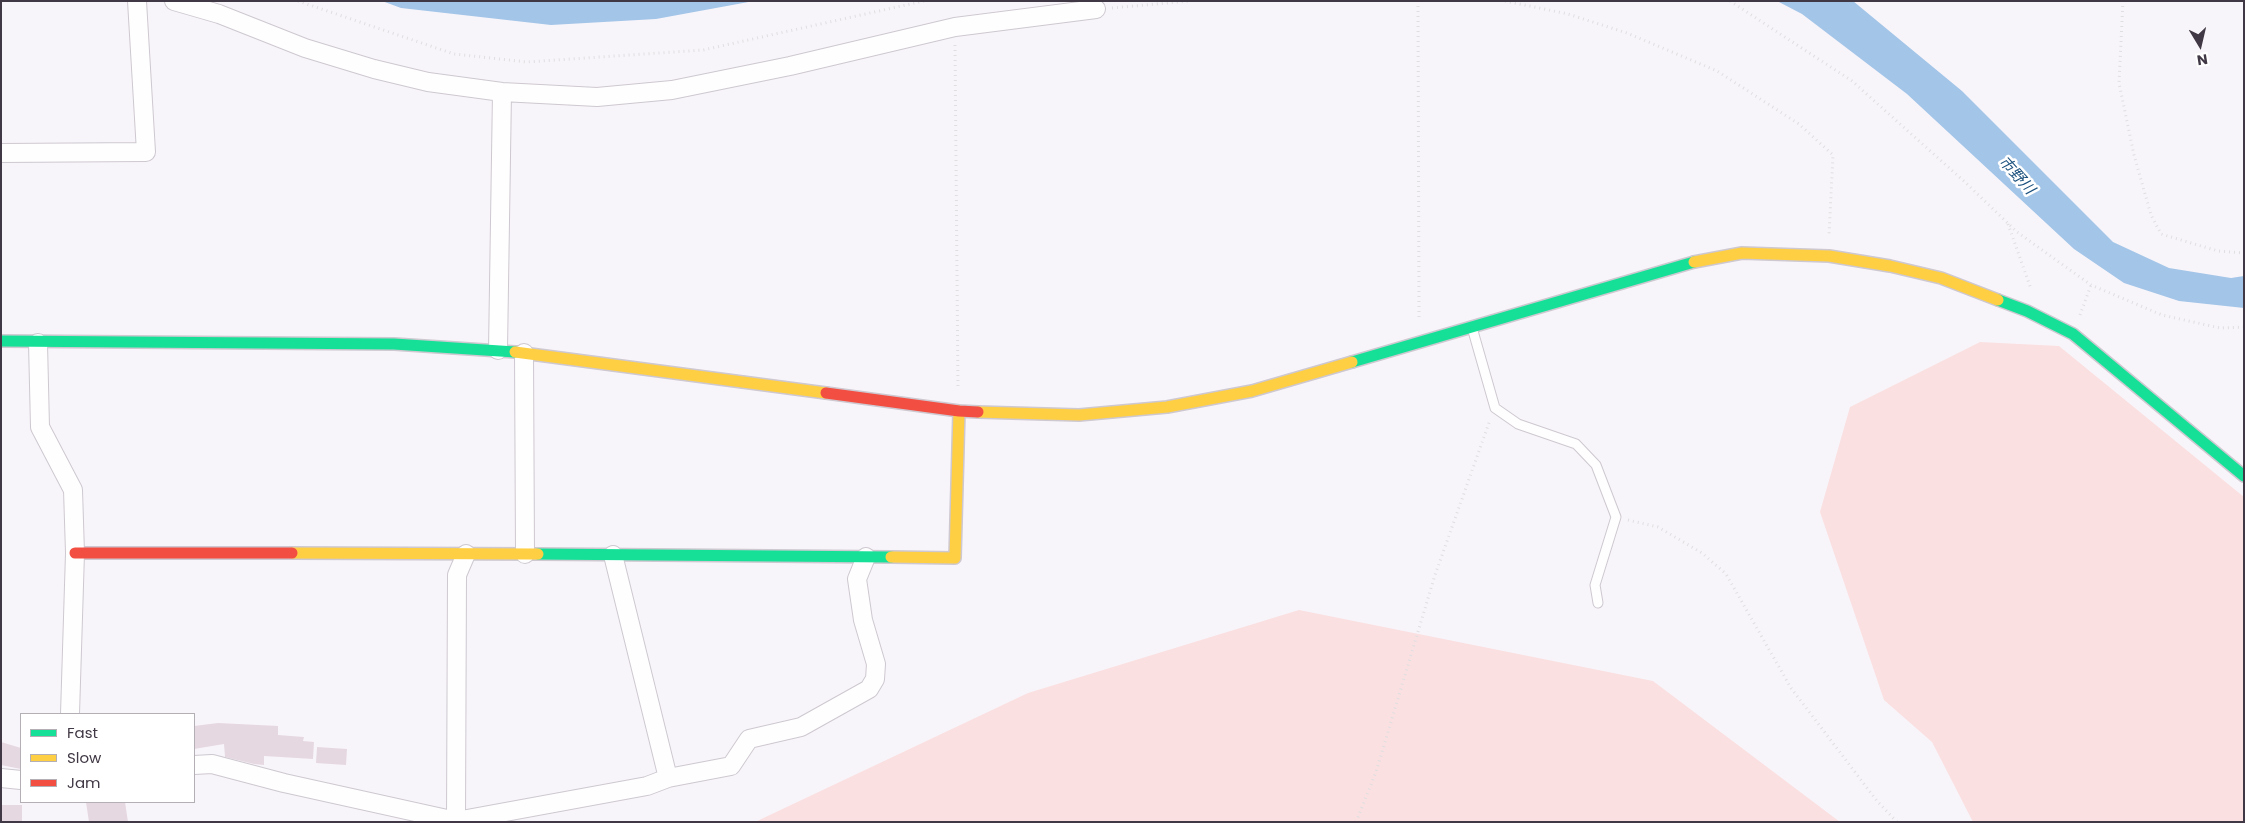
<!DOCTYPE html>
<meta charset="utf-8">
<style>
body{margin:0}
#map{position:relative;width:2245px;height:823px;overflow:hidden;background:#f8f5fa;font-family:Poppins,sans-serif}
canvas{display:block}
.frame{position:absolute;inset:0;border:2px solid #403844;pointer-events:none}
.legend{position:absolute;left:20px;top:713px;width:175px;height:90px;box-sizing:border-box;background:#fff;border:1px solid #b3afb4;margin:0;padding:6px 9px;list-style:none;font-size:15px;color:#403844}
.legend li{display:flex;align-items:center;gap:10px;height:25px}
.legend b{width:25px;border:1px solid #b3afb4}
.north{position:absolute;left:2175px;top:20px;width:50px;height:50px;-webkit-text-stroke:4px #fff;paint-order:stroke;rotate:171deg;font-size:14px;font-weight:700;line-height:20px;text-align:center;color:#403844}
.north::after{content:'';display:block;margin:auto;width:18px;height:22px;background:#403844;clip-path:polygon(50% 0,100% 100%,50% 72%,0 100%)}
</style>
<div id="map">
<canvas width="2245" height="823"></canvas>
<div class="frame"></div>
<ul class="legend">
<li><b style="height:6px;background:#16e098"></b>Fast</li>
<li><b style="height:6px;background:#ffcf43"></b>Slow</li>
<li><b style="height:6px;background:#f24e42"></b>Jam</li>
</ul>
<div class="north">N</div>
</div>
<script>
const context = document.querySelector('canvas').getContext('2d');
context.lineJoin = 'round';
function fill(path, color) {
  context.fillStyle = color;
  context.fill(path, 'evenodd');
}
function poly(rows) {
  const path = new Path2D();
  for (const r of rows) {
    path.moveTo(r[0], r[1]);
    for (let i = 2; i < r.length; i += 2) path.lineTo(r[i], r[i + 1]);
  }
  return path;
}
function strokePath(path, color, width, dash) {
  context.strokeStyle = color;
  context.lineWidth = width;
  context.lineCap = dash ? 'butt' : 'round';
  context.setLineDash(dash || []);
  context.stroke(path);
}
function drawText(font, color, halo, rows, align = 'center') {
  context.font = font + ' Poppins,"Noto Sans JP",sans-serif';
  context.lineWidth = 5;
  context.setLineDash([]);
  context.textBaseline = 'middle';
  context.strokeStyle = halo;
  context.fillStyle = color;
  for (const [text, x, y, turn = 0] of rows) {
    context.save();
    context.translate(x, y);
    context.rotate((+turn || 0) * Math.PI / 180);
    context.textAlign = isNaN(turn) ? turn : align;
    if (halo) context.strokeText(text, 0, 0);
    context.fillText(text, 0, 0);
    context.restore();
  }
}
fill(poly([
 [1980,342,2059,346,2244,497,2244,822,1973,822,1932,742,1884,700,1820,512,1850,407],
 [1299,610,1653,681,1840,822,755,822,1028,693]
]), '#fae0e1');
fill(poly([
 [382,1,754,1,656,19,551,25,401,8],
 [1777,1,1853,1,1962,91,2113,242,2169,268,2231,278,2244,276,2244,308,2179,301,2124,283,2074,249,1907,94,1802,14]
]), '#a3c5e8');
fill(poly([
 [218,723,278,726,278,735,304,737,303,741,314,742,313,759,264,756,264,765,254,764,225,757,224,744,194,749,194,726],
 [1,742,21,748,21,769,1,765],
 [317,747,347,749,346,765,316,763],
 [86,802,125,802,128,822,89,822],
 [1,805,22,805,22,822,1,822]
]), '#e6d8e1');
const lane = poly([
 [1473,331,1495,408,1518,424,1576,444,1596,465,1616,517,1595,585,1598,603]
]);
const street = poly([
 [174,1,219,14,305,48,374,69,428,82,502,92,597,97,672,90,790,66,955,27,1096,9],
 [1,153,146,152,137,1],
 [38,343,40,427,73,490,75,553,70,714],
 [498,350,502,92],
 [524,353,525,554],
 [194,765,212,764,284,783,456,821,647,786,668,778,613,555],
 [1,778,21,780],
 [668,778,731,766,749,739,801,727,869,689,875,679,876,664,863,620,857,579,866,557],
 [456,821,457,575,466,554]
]);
const fast = poly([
 [1998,300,2027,311,2073,334,2244,476],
 [1,341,394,344,515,352],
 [1352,362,1694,262],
 [538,554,891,557]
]);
const slow = poly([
 [1694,262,1742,253,1829,256,1890,266,1941,278,1998,300],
 [515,352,826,393],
 [978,412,1079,415,1167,407,1252,391,1352,362],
 [292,553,538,554],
 [891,557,955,558,959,411]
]);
const jam = poly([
 [826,393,959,411,978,412],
 [75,553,292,553]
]);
strokePath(lane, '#cec8d0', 11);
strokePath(street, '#cec8d0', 20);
strokePath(fast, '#cec8d0', 14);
strokePath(slow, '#cec8d0', 14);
strokePath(jam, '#cec8d0', 14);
strokePath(poly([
 [298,1,454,54,527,62,703,50,924,1],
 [1418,1,1419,321],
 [1505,1,1568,14,1627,33,1717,71,1799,124,1833,155,1829,235],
 [1730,1,1852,81,1966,183,2017,232,2091,285,2162,315,2220,328,2244,327],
 [2123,1,2119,83,2134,155,2151,215,2161,234,2218,251,2244,253],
 [1112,8,1189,1],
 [955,45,958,389],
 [2008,224,2031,289],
 [2080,315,2091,285],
 [1628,520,1658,527,1702,553,1726,574,1791,688,1877,801,1897,822],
 [1356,822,1376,772,1435,575,1490,420]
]), '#dfdee0', 3, [1, 4]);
strokePath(lane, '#fefefe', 9);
strokePath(street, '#fefefe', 18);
strokePath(fast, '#16e098', 11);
strokePath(slow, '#ffcf43', 11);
strokePath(jam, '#f24e42', 11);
drawText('italic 15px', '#1a507d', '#fff', [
 ["市野川",2016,176,48]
]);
</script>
